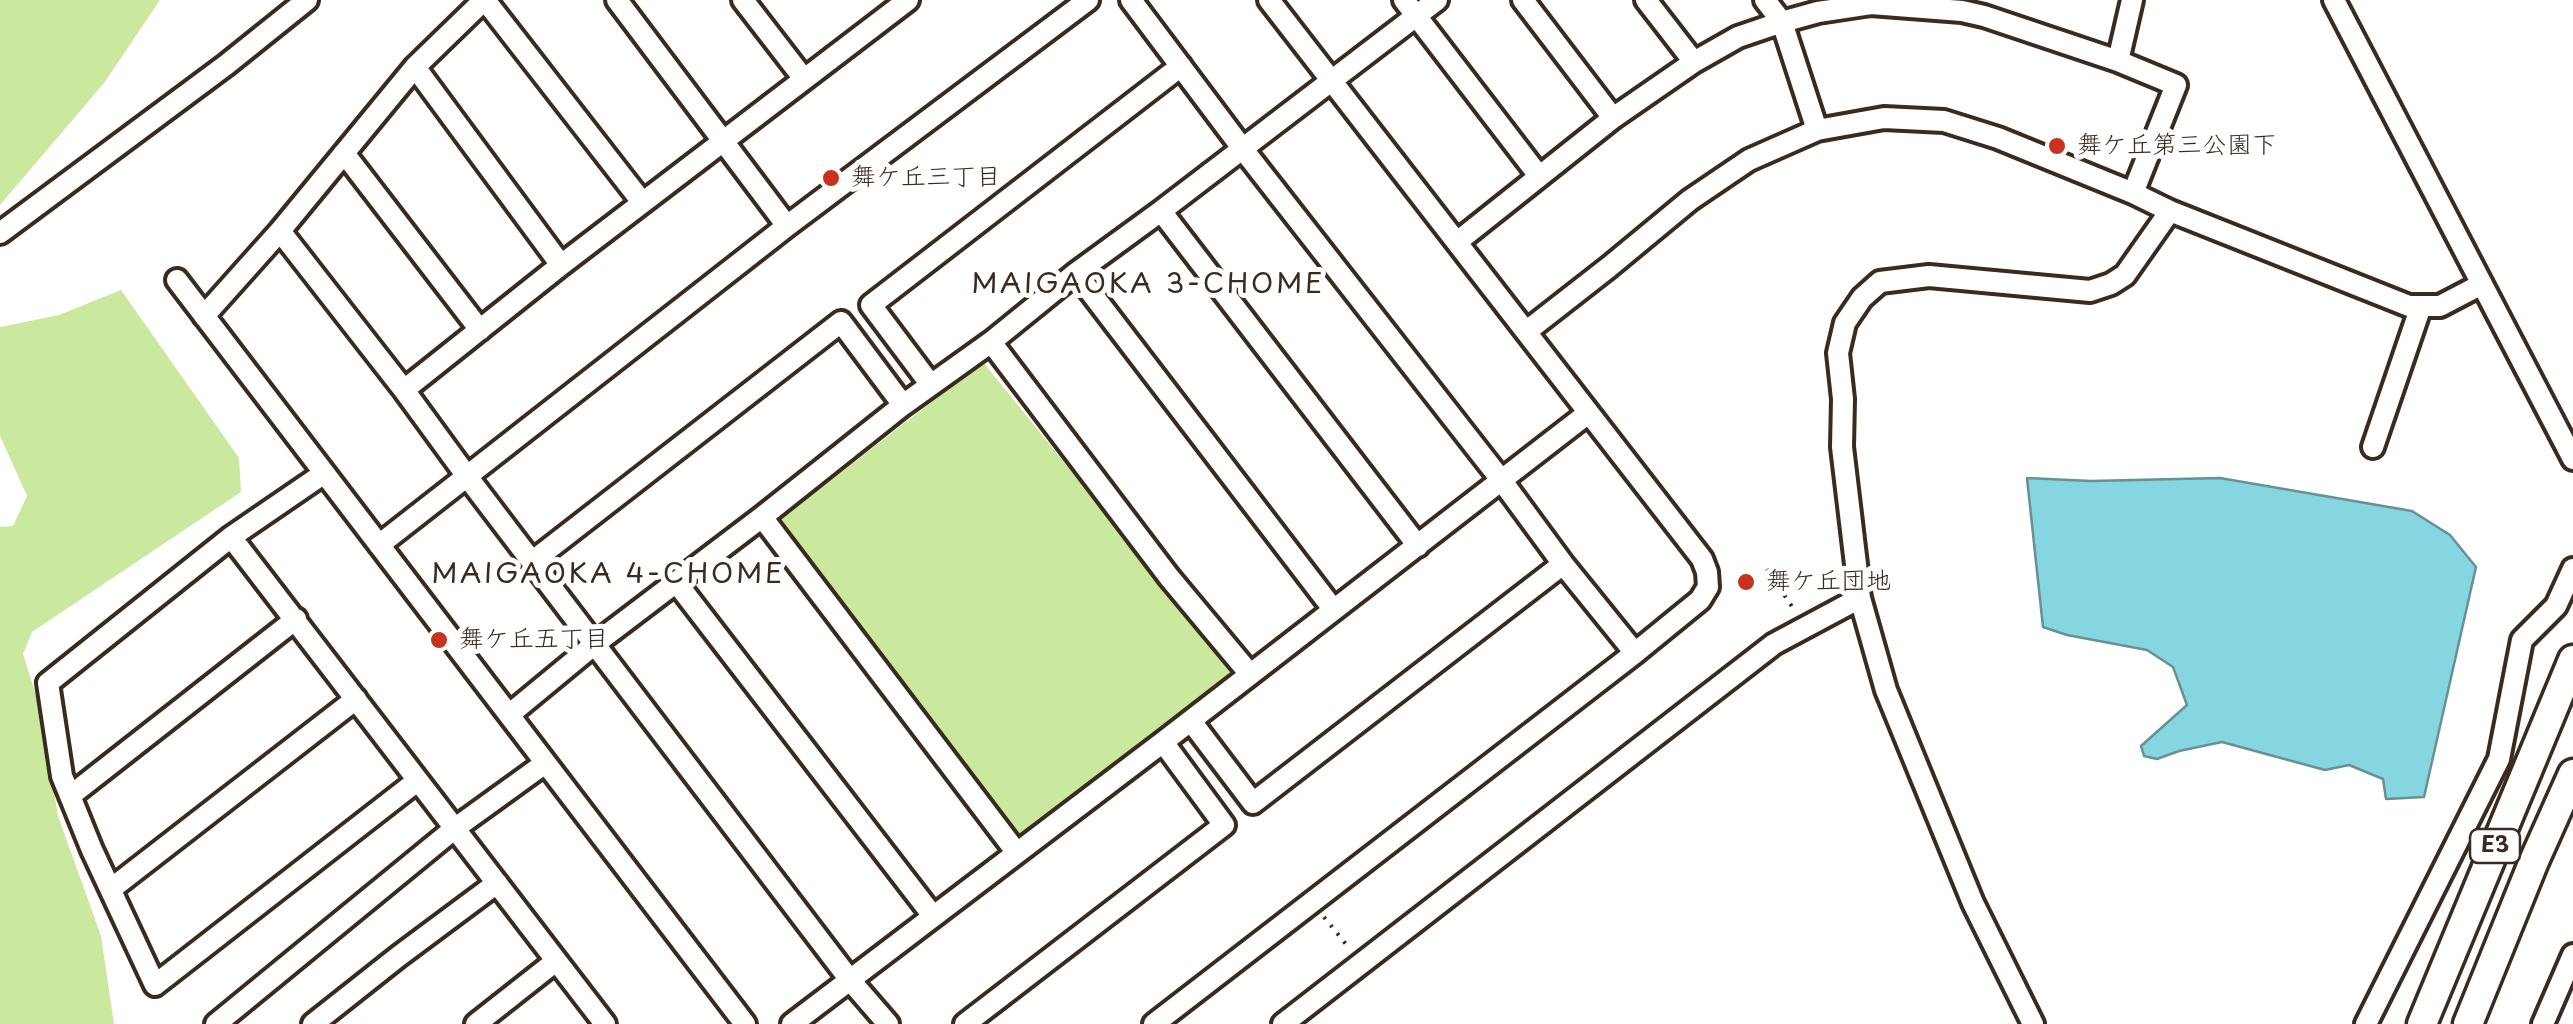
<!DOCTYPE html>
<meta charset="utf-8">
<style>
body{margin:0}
canvas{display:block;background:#fff}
</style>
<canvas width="2573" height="1024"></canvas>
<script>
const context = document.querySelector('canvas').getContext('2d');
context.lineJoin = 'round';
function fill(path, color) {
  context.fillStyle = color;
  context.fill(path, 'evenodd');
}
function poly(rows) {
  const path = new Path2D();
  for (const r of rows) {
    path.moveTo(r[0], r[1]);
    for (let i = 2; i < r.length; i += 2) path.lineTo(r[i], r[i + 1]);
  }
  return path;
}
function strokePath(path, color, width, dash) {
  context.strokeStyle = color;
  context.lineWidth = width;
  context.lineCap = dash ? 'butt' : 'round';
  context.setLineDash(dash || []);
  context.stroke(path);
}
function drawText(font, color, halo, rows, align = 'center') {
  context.font = font + ' "Playpen Sans","Klee One",sans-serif';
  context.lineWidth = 10;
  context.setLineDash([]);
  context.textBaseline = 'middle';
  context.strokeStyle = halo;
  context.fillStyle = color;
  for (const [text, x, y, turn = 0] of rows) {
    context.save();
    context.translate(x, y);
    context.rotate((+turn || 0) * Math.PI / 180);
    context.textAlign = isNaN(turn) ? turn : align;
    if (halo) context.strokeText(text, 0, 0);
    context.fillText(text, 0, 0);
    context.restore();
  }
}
fill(poly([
 [0,0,160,0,104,83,0,205],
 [121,290,239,458,241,492,32,632,23,654,42,714,58,816,101,936,114,1024,0,1024,0,527,13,526,27,496,0,436,0,327,59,315],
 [983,362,1233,671,1020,834,776,523]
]), '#cbe89f');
const water = poly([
 [2027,478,2091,481,2220,478,2412,511,2450,535,2476,567,2424,797,2386,799,2383,779,2349,765,2325,770,2222,742,2179,751,2157,759,2144,756,2141,746,2187,705,2173,667,2147,650,2067,635,2043,627,2027,478]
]);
fill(water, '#85d6e1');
strokePath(water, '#679193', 2.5);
const minor = poly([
 [485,0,642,202],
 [617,0,787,226],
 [743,0,804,79],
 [1131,0,1242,148,1502,481,1563,564,1635,653],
 [1404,0,1539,176],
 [1523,0,1613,118],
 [1646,0,1694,62],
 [1765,0,1782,22,1817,130],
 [2334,0,2573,459],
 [2118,61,2132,0],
 [415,67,561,265],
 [344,153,480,330],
 [1161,211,1418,546],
 [280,231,404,390,466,475,850,980,888,1024],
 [0,233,226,65,307,0],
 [1457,242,1613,118,1694,62,1738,37,1782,22,1818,12,1871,4,1962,11,1984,16,2118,61,2176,85,2133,193],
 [1076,273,1333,609],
 [177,280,745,1024],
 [204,316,280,231,415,67,484,0],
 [1527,331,1609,267,1690,200,1749,160,1817,130,1884,118,1944,121,1998,138,2133,193,2170,211,2409,306,2440,306,2482,284],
 [991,342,1169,577,1249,673],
 [931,385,871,305,1181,66],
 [404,390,561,265,908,0],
 [2373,447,2421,306],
 [323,474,231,537,48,683,62,776,92,850,155,985,417,781],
 [762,517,1017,853],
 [231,537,605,1024],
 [379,545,787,226,1088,0],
 [533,561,841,322,903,405],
 [676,582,933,916],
 [510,714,596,643,762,517,903,405,991,342,1076,273,1161,211,1437,0],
 [1191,721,1253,803,1563,564],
 [70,796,296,619],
 [111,889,356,699],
 [216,1024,454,829,544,764],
 [313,1024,399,956,497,883],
 [476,1024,556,961],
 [792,1024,1163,742,1587,414],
 [965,1024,1224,825,1163,742],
 [1154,1024,1635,653,1700,600,1708,587,1707,572,1702,559,1269,0],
 [1283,1024,1774,644,1860,598],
 [2033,1024,1973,903,1886,690,1860,598,1842,447,1843,399,1838,353,1845,323,1862,298,1880,282,1929,276,2090,291,2111,284,2125,275,2170,211],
 [2366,1024,2499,759,2522,640,2556,606,2573,569],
 [2543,1024,2573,955]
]);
const highway = poly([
 [2422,1024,2573,660],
 [2468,1024,2534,861,2573,774]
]);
strokePath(minor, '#3b2a1e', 28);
strokePath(highway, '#3b2a1e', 35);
strokePath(poly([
 [1767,569,1795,611],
 [1324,917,1349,948]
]), '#3b2a1e', 4, [2.5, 8]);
strokePath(minor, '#fff', 20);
strokePath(highway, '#fff', 28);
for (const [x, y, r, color] of [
 [2057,146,10,"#c8321e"],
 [831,178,10,"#c8321e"],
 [1746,582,10,"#c8321e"],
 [439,640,10,"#c8321e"]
]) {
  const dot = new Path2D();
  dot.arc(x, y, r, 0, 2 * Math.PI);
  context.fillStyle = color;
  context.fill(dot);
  strokePath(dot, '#fff', 4);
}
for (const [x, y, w] of [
 [2495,846,50]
]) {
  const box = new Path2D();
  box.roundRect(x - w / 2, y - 17, w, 34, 8);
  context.fillStyle = '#fff';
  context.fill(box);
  strokePath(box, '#3b2a1e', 2.5);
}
drawText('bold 22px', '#3b2a1e', null, [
 ["E3",2495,846]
]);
drawText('25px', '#3b2a1e', '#fff', [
 ["舞ケ丘第三公園下",2077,146],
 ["舞ケ丘三丁目",851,178],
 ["舞ケ丘団地",1766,582],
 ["舞ケ丘五丁目",459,640]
], 'left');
context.letterSpacing = '2.5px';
drawText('28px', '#3b2a1e', '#fff', [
 ["MAIGAOKA 3-CHOME",1148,285],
 ["MAIGAOKA 4-CHOME",608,575]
]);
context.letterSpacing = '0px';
</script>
